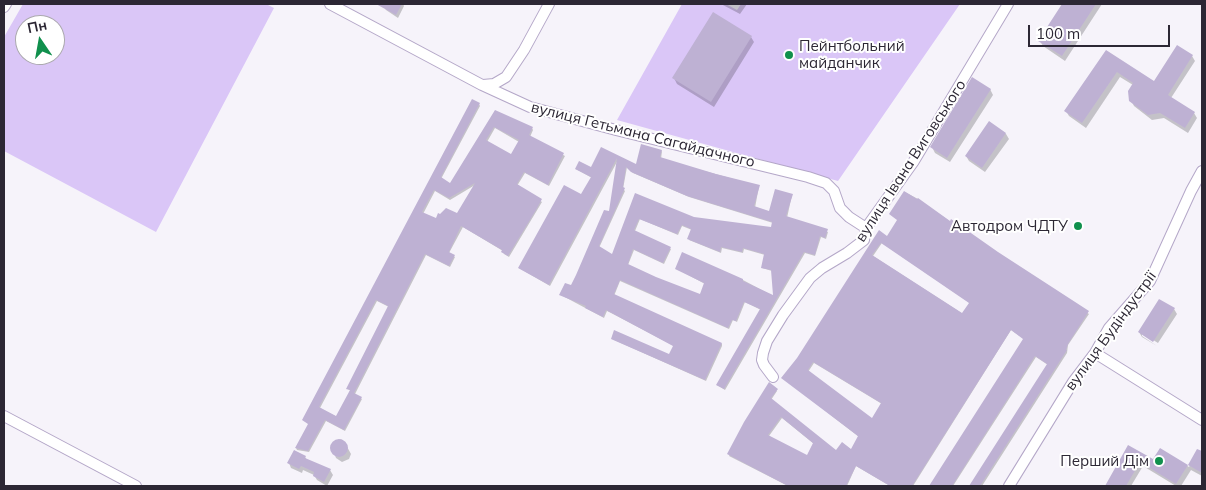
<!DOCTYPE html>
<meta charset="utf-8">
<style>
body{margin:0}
#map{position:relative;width:1206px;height:490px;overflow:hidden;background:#f6f3fa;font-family:Mulish,sans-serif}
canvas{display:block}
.frame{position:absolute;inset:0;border:5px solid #2c2734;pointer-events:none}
.north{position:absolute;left:15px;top:15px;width:50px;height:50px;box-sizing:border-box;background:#fff;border:1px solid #aba9ae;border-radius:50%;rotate:348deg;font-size:14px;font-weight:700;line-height:20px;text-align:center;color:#2c2734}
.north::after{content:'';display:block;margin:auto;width:18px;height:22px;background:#10904d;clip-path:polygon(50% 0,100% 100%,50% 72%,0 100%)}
.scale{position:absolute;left:1028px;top:25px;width:142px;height:22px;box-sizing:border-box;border:2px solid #2c2734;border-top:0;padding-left:6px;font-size:15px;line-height:18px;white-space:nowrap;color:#2c2734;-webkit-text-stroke:4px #fff;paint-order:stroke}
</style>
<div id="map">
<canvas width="1206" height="490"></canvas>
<div class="frame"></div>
<div class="north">Пн</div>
<div class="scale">100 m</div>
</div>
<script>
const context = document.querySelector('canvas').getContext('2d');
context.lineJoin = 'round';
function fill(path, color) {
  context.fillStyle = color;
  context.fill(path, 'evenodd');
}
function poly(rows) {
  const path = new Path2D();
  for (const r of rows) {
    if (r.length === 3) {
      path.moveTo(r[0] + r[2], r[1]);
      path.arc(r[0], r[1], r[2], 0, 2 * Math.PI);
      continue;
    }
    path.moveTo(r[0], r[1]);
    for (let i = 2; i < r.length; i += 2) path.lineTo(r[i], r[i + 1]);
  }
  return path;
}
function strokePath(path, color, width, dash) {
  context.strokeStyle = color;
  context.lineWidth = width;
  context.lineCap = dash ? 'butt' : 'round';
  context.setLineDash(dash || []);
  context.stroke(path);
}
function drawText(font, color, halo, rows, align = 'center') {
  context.font = font + ' Mulish,sans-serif';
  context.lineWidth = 4;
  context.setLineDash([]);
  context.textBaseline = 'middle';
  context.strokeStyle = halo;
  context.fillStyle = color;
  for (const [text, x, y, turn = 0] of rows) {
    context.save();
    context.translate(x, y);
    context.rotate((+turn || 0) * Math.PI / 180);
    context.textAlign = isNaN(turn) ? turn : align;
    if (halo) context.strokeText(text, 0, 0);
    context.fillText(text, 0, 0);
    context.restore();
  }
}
fill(poly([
 [23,4,266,4,274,8,156,232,4,151,4,37],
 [25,25,55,25,55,55,25,55],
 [682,4,726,4,737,10,741,4,960,4,838,181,617,120]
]), '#dac6f7');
fill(poly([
 [386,4,403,4,404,6,398,18,386,10,384,7],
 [721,4,747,4,740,14],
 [1064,4,1102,4,1065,61,1043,46,1040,41],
 [751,37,754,42,714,107,677,84,674,78],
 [1106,52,1154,83,1192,56,1195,61,1171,98,1194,113,1197,118,1188,133,1164,118,1152,120,1134,106,1131,100,1133,85,1120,77,1086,128,1069,116,1066,111],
 [990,89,993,95,950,162,935,153,932,147],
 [479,104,480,106,441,179,451,184,495,111,532,128,533,130,530,137,565,156,549,186,525,173,517,186,542,202,509,257,504,254,503,251,463,227,449,253,455,257,450,267,426,255,355,394,362,399,345,431,326,421,309,452,297,450,296,448,309,424,303,420],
 [495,128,519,142,512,156,487,142],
 [475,185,457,215,436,220,423,214,435,191,450,200],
 [377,301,389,307,348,389,351,391,337,417,320,408],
 [990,123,1006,134,1009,139,985,172,969,161,966,156],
 [602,149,636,166,662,151,661,159,759,186,755,208,770,213,792,195,787,218,828,232,826,239,821,237,815,256,805,253,725,390,717,385,761,310,745,302,737,322,733,320,729,329,620,281,614,296,722,344,722,346,706,381,612,339,670,355,674,346,613,314,607,311,604,318,561,295,571,287,610,212,618,160,550,286,519,268,582,196,592,178,576,169,592,169],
 [627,167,633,173,689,197,773,223,772,228,694,219,636,194,613,256,599,248,625,191,623,189],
 [640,219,678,235,682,226,692,230,689,240,721,253,722,248,743,253,744,249,765,255,762,268,772,271,775,297,743,280,677,269,705,284,700,295,656,278,628,265,634,250,664,264,671,249,635,231],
 [905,192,918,199,951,222,952,221,997,253,1089,314,1068,345,1067,353,982,486,971,486,1048,365,1036,357,953,486,931,486,1024,339,1011,330,913,486,890,486,856,466,847,486,788,486,729,456,745,422,769,384,777,391,771,400,837,452,842,444,852,451,859,437,783,378,798,359,879,232,887,237,898,220,890,214],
 [882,243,970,303,963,314,873,256],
 [814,363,882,404,872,420,808,372],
 [782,418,814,444,807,457,769,436],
 [1174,309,1177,314,1158,343,1142,333,1142,336,1157,346,1142,337,1139,332],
 [341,439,345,443,351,454,349,459,342,462,336,458,332,447,333,443],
 [1128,447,1153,461,1160,449,1189,467,1198,450,1202,453,1202,476,1191,470,1181,486,1176,486,1143,466,1131,486,1106,486],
 [305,457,307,460,330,470,333,475,327,486,317,480,314,475,303,470,302,473,291,468,289,463]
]), '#0003');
fill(poly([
 [376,4,402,4,396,15],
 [1062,4,1096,4,1062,56,1038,41],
 [713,12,752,36,711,102,672,78],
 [1177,45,1193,55,1168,95,1195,112,1185,128,1160,113,1148,115,1129,101,1128,91,1133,83,1117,72,1082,123,1064,111,1106,50,1154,81],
 [972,77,991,89,947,158,930,147],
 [472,99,480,103,441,177,450,183,495,110,533,127,529,135,564,153,548,185,524,172,517,184,542,199,536,210,508,256,501,252,502,250,461,226,449,252,455,255,449,266,425,254,354,393,362,397,344,430,325,420,308,451,295,448,308,424,302,420],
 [494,127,519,140,511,154,486,140],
 [475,183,457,213,446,208,440,214,438,213,436,218,422,212,434,190,449,198],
 [376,300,388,306,346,389,350,390,336,416,319,407],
 [989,121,1006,133,982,168,965,156],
 [641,144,662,150,660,157,716,174,760,185,754,206,769,211,775,189,793,194,786,216,828,229,825,238,820,236,815,255,804,252,724,389,716,385,760,309,744,302,736,321,732,320,728,328,620,280,614,294,722,343,705,380,611,339,614,330,669,354,673,346,606,310,603,317,585,308,586,306,559,295,565,283,571,285,576,275,604,210,609,211,617,158,549,285,518,268,564,185,581,194,591,177,575,169,579,161,591,167,601,147,636,164],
 [626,167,631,172,687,196,772,222,771,227,694,217,635,193,612,254,599,246,625,188,623,187],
 [639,219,677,234,682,225,691,229,687,239,720,252,721,247,742,252,743,248,764,254,761,268,771,270,773,295,743,281,743,279,682,252,675,269,704,283,700,294,656,277,628,264,633,249,663,263,671,247,634,230],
 [904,191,917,199,918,198,950,221,951,219,998,252,1089,311,1068,344,1066,350,1067,350,980,486,969,486,1047,364,1035,356,952,486,929,486,1023,339,1011,330,912,486,890,486,856,466,846,486,788,486,727,454,744,422,769,382,778,389,771,398,836,450,842,442,851,449,858,436,781,378,797,358,879,230,887,236,897,220,889,214],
 [881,243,969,303,962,313,872,255],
 [813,362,881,403,872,418,808,370],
 [781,417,813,443,807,455,768,435],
 [1159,299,1175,308,1153,342,1138,332],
 [339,448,9],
 [1128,445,1153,459,1160,448,1188,465,1176,484,1140,462,1126,486,1105,486],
 [1197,449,1202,451,1202,473,1188,465],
 [294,450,306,456,305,458,331,469,324,482,313,476,314,472,301,466,299,469,287,463]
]), '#beb1d3');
const minor = poly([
 [330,4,482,85,530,107,616,130,808,177,826,183,834,191,840,208,849,217,866,228],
 [4,7,6,4],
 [483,85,494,84,506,77,524,50,549,4],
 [1095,353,1202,420],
 [773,377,764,365,762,360,763,353,767,341,783,315,810,278,822,268,847,253,864,240,866,228,914,161,1008,4],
 [4,416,136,486],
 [1009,486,1073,382,1095,353,1109,328,1150,281,1191,191,1202,171]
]);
strokePath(minor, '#b4a7c8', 12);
strokePath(minor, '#fff', 10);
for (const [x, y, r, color] of [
 [789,55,5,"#10904d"],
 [1078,226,5,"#10904d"],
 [1159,461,5,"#10904d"]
]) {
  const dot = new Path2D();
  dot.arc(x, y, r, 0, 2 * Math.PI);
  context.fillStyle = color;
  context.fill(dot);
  strokePath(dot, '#fff', 2);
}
drawText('15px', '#2c2734', '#fff', [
 ["Пейнтбольний",799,46,"left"],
 ["майданчик",799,63,"left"],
 ["Автодром ЧДТУ",1068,226],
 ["Перший Дім",1149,461]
], 'right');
drawText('15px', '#2c2734', '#fff', [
 ["вулиця Гетьмана Сагайдачного",643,135,14],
 ["вулиця Івана Виговського",911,161,-57],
 ["вулиця Будіндустрії",1111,331,-54]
]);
</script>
